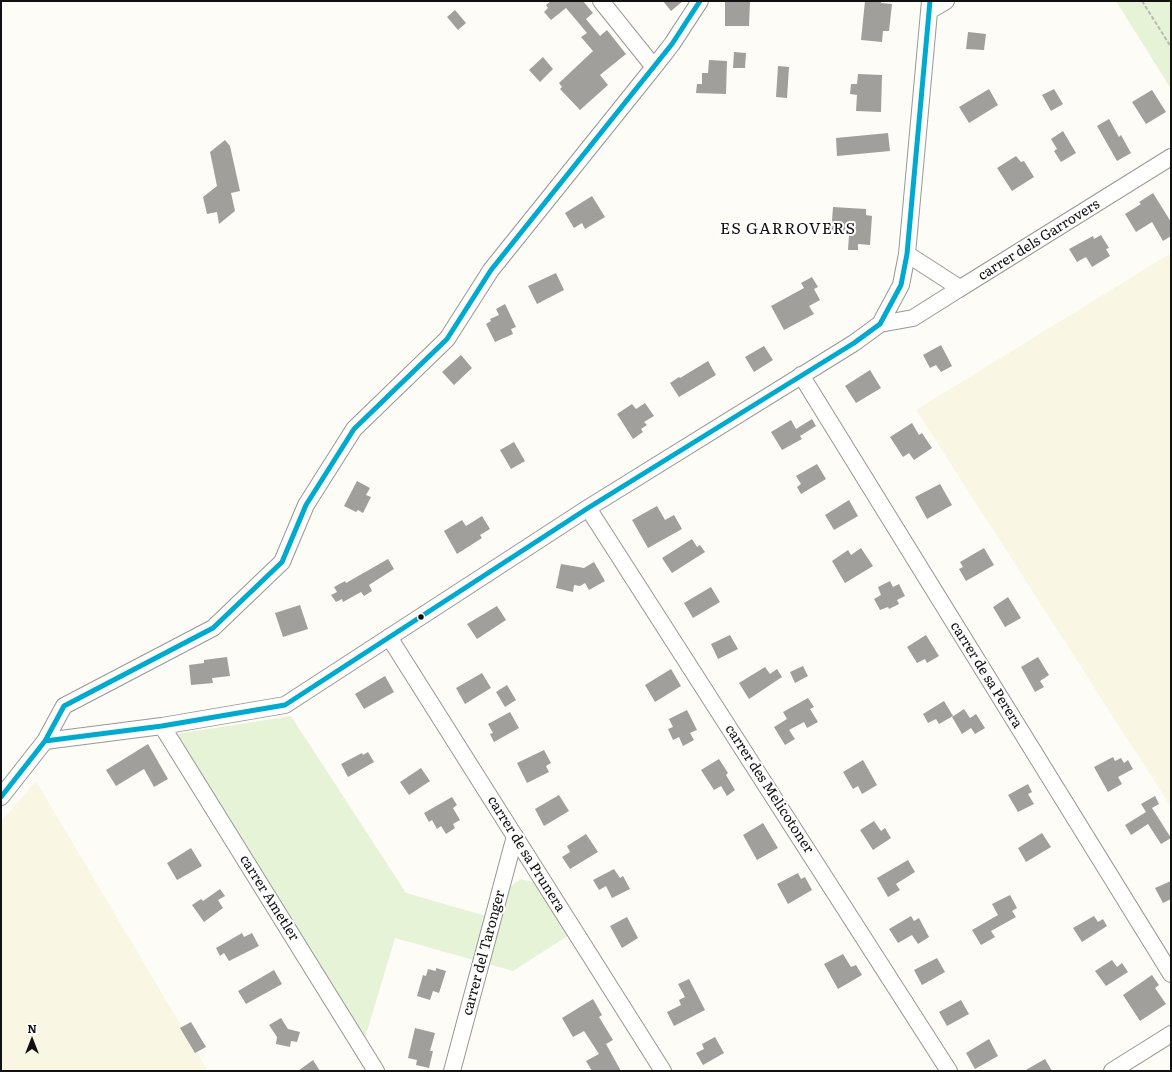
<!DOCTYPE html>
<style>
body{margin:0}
#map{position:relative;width:1172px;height:1072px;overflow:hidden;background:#fdfcf7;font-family:Literata,serif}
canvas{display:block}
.frame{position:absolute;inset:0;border:2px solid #111;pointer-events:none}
.north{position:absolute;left:12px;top:1020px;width:40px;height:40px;-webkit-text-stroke:3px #fff;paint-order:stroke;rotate:0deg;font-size:11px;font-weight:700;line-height:16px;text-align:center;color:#111}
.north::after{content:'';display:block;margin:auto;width:14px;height:18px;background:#111;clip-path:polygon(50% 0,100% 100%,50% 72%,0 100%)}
</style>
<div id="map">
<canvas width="1172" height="1072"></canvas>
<div class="frame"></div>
<div class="north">N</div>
</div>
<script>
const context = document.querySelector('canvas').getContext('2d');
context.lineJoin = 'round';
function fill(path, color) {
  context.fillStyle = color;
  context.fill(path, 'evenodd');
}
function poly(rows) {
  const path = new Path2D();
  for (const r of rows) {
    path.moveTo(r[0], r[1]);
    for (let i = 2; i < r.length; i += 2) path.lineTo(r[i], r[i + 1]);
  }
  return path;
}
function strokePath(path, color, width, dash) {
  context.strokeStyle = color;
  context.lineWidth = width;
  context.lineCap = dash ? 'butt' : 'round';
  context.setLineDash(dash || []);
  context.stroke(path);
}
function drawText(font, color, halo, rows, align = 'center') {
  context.font = font + ' Literata,serif';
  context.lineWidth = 4;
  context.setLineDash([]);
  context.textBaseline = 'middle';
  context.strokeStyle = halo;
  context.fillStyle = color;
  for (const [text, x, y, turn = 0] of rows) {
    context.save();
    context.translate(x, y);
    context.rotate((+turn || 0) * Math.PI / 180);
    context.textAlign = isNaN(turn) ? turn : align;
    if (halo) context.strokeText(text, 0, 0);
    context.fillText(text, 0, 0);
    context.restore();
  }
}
fill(poly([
 [1171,253,1171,807,916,410],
 [36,781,208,1071,1,1071,1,822]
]), '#f9f7e4');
fill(poly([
 [1116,1,1171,1,1171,89],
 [291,716,406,893,500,920,508,889,520,879,535,882,569,935,513,971,395,938,365,1038,177,734]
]), '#e7f3d7');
fill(poly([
 [551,1,583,1,593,13,586,19,600,36,607,30,626,54,600,75,608,85,580,110,560,89,562,87,559,83,593,51,581,37,587,33,566,8,551,20,544,12,548,8,546,5],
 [663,1,683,1,671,11],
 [731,1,750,1,749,26,725,26,725,2],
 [865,1,881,1,881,3,892,4,889,31,883,31,882,42,861,40],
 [455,10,466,23,458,30,447,17],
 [968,32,986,34,984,50,966,49],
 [734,52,746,53,745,68,733,68],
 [543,57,553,69,540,82,529,70],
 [709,60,727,61,726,94,696,93,697,84,702,84,702,73,708,73],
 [778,66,789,67,787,98,776,97],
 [858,74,882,75,881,112,856,111,857,95,850,94,851,84,857,84],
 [989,89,998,105,969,123,959,107],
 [1054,89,1063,104,1051,111,1042,95],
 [1152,90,1166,112,1146,124,1132,102],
 [1109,119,1119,137,1121,135,1131,153,1117,161,1097,126],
 [1063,131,1076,153,1061,162,1054,151,1057,149,1051,139],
 [888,133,890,151,837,156,836,138],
 [225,140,230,146,240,191,231,193,235,211,219,224,217,212,207,214,203,197,217,186,210,152],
 [1016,156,1021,162,1024,161,1034,177,1012,191,997,168],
 [1153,193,1171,222,1171,236,1163,241,1152,222,1136,232,1125,214,1141,204,1139,202],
 [592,196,605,217,585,229,582,223,574,228,565,213],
 [833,207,866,209,866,215,872,216,870,245,858,244,858,250,848,250,849,235,831,234],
 [1101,235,1109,248,1106,249,1110,256,1092,267,1086,257,1077,262,1069,249,1093,236,1094,239],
 [556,273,564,290,537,304,528,286],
 [812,277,818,287,814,289,820,300,809,306,814,314,784,330,771,306,804,288,801,283],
 [505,304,516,327,511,329,513,334,495,342,486,324,491,321,490,319,499,315,496,309],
 [941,345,952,366,941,372,936,365,930,368,923,355],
 [764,346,773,360,754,372,745,357],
 [461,355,472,368,454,385,442,372],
 [708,361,716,375,679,397,670,383,679,377,680,378],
 [870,370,881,388,856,403,845,386],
 [645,403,654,416,644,422,647,425,641,429,643,432,633,439,617,414,632,404,636,409],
 [812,419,816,426,800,436,802,439,782,450,771,432,791,420,796,429],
 [912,423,919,435,922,433,932,448,914,460,909,453,903,457,890,437],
 [514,442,525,461,511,469,500,450],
 [817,464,826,479,801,494,797,487,801,484,796,476],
 [357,481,370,488,366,495,371,497,363,513,358,510,356,512,344,506],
 [940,484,952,505,927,519,915,497],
 [849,500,858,516,834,530,825,515],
 [657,506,665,520,674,515,682,529,648,548,632,520],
 [482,516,490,529,480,535,482,538,457,554,444,531,462,520,466,526],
 [692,539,697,547,700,545,705,552,672,573,662,558],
 [861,548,873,566,845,583,832,561,848,550,851,555],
 [984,548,994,565,966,581,959,569,963,567,960,562],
 [388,559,394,569,369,585,372,591,364,596,361,592,343,602,342,599,336,602,331,595,337,592,334,587,345,581,346,583],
 [594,562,605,581,589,590,585,583,580,586,574,585,573,592,556,588,561,564,584,568],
 [890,581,893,587,899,584,905,596,897,600,899,604,889,609,888,607,880,610,874,599,881,595,878,587],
 [711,587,720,602,693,618,684,603],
 [1008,597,1021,618,1005,627,993,607],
 [300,605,308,629,283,637,275,613],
 [497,606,506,620,477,639,467,624],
 [730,635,738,649,718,659,711,644],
 [926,635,939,656,927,663,925,659,917,663,907,647],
 [227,657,230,676,212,678,213,683,191,685,189,665,204,663,204,660],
 [1038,657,1049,675,1040,681,1044,687,1035,692,1021,667],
 [803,666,808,676,795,683,790,672],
 [765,667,770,674,777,669,782,677,749,699,739,683],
 [671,669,681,686,655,702,645,685],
 [482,673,491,688,465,704,456,688],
 [385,676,394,692,364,709,355,694],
 [507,685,516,700,505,707,496,692],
 [808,698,814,707,810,709,818,722,807,728,804,722,789,730,795,739,785,745,774,727,787,719,783,712],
 [944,701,953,716,939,724,936,719,928,723,923,714],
 [964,709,970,718,976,714,985,728,975,734,971,728,962,734,952,717],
 [687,710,697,730,690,733,694,740,683,746,679,737,673,740,668,729,673,727,669,719],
 [510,712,519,728,494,742,490,734,493,733,488,724],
 [148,744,168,779,154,787,144,769,116,786,106,770],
 [544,750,551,763,546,766,549,772,527,783,517,763],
 [368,752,374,762,348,777,341,764,362,753,363,755],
 [1113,757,1115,761,1121,758,1124,763,1128,760,1133,769,1118,777,1122,784,1108,792,1094,767],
 [719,759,728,773,726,775,735,790,727,796,721,786,714,790,701,770],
 [863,760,877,785,862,794,858,786,853,789,843,772],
 [421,768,430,781,409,795,400,782],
 [1028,784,1032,792,1028,794,1034,804,1018,812,1008,795],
 [559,795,569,811,544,826,535,809],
 [1155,796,1159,804,1152,808,1171,838,1161,844,1148,824,1131,835,1125,825,1146,812,1141,804],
 [452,797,457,805,453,808,460,820,453,824,455,828,446,834,441,826,437,829,432,820,429,822,424,813],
 [874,821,881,831,885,828,891,838,873,850,860,830],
 [763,823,778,848,757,860,743,835],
 [1042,833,1051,847,1026,862,1018,848],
 [586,834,598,852,570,869,562,857,570,852,567,846],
 [191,848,202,866,177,880,167,863],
 [908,860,915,872,896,884,900,890,888,897,877,878],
 [614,869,620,878,623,876,630,889,612,898,606,886,599,890,593,880],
 [798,873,801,879,805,877,812,890,788,904,777,884],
 [1171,881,1171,899,1163,903,1155,888],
 [220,889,225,896,218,900,223,908,204,922,192,905,201,899,203,901],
 [1010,895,1017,908,1012,911,1016,917,991,931,995,937,981,945,972,930,998,915,992,904],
 [911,916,914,921,919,918,929,937,918,944,912,935,898,943,889,929],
 [1094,916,1098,922,1103,919,1107,926,1082,942,1073,928],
 [627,917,638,938,622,948,610,926],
 [242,933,244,937,252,933,259,946,229,961,224,953,220,956,216,948],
 [843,954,851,967,856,965,862,975,838,989,824,964],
 [937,958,945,972,922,985,914,970],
 [1112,960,1117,967,1122,963,1128,972,1106,986,1095,971],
 [436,968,446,971,439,993,433,991,430,1000,417,996,423,975,426,976,428,969,436,971],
 [274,970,282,984,246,1004,238,991],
 [1152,975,1159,985,1155,988,1166,1004,1140,1021,1123,995],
 [689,979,705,1010,674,1026,667,1012,681,1005,679,1000,685,997,678,984],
 [593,999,602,1015,599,1017,613,1040,606,1044,621,1071,592,1071,586,1061,599,1054,584,1031,573,1037,562,1018],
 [961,1000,969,1014,947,1026,939,1012],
 [281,1018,288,1029,300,1032,297,1042,291,1041,290,1047,276,1044,277,1037,269,1025],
 [191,1022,206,1047,195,1053,180,1028],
 [415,1028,435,1033,430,1051,433,1051,429,1068,416,1065,417,1060,408,1058],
 [715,1037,724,1053,703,1065,696,1053,704,1049,702,1044],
 [989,1039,998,1056,975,1069,966,1053],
 [1045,1059,1052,1071,1024,1071],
 [313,1060,320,1071,298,1071]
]), '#a19f9c');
const minor = poly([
 [601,1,654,67],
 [929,11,946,1],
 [907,254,955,285,959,289,1171,157],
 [880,324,913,318,959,289],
 [801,375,1171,974],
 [588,508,949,1071],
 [389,637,663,1071],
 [162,726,376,1071],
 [45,741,162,726,285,705,588,508,854,343,880,324,901,285,907,254,930,1],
 [1,797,45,741,64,706,213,628,282,562,306,505,354,429,447,339,491,270,654,67,672,44,700,1],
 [452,1071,515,836],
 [1112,1071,1171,1034]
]);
strokePath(minor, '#979795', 18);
strokePath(poly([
 [1142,1,1171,47]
]), '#b9b9b8', 2, [4, 2]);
strokePath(minor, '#fffffe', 16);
strokePath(poly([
 [45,741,162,726,285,705,588,508,854,343,880,324,901,285,907,254,930,1],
 [1,797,45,741,64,706,213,628,282,562,306,505,354,429,447,339,491,270,672,44,700,1]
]), '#00a9ce', 5);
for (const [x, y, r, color] of [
 [421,617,3.5,"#111"]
]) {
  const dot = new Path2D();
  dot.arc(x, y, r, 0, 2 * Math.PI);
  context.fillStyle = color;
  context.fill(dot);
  strokePath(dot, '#fff', 1.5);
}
drawText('14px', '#111', '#fff', [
 ["carrer dels Garrovers",1039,240,-32],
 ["carrer de sa Perera",986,675,58],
 ["carrer des Melicotoner",769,789,57],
 ["carrer de sa Prunera",526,854,58],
 ["carrer Ametler",269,898,58],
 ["carrer del Taronger",484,953,-75]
]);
context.letterSpacing = '1px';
drawText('16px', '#111', '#fff', [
 ["ES GARROVERS",788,229]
]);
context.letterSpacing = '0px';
</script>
